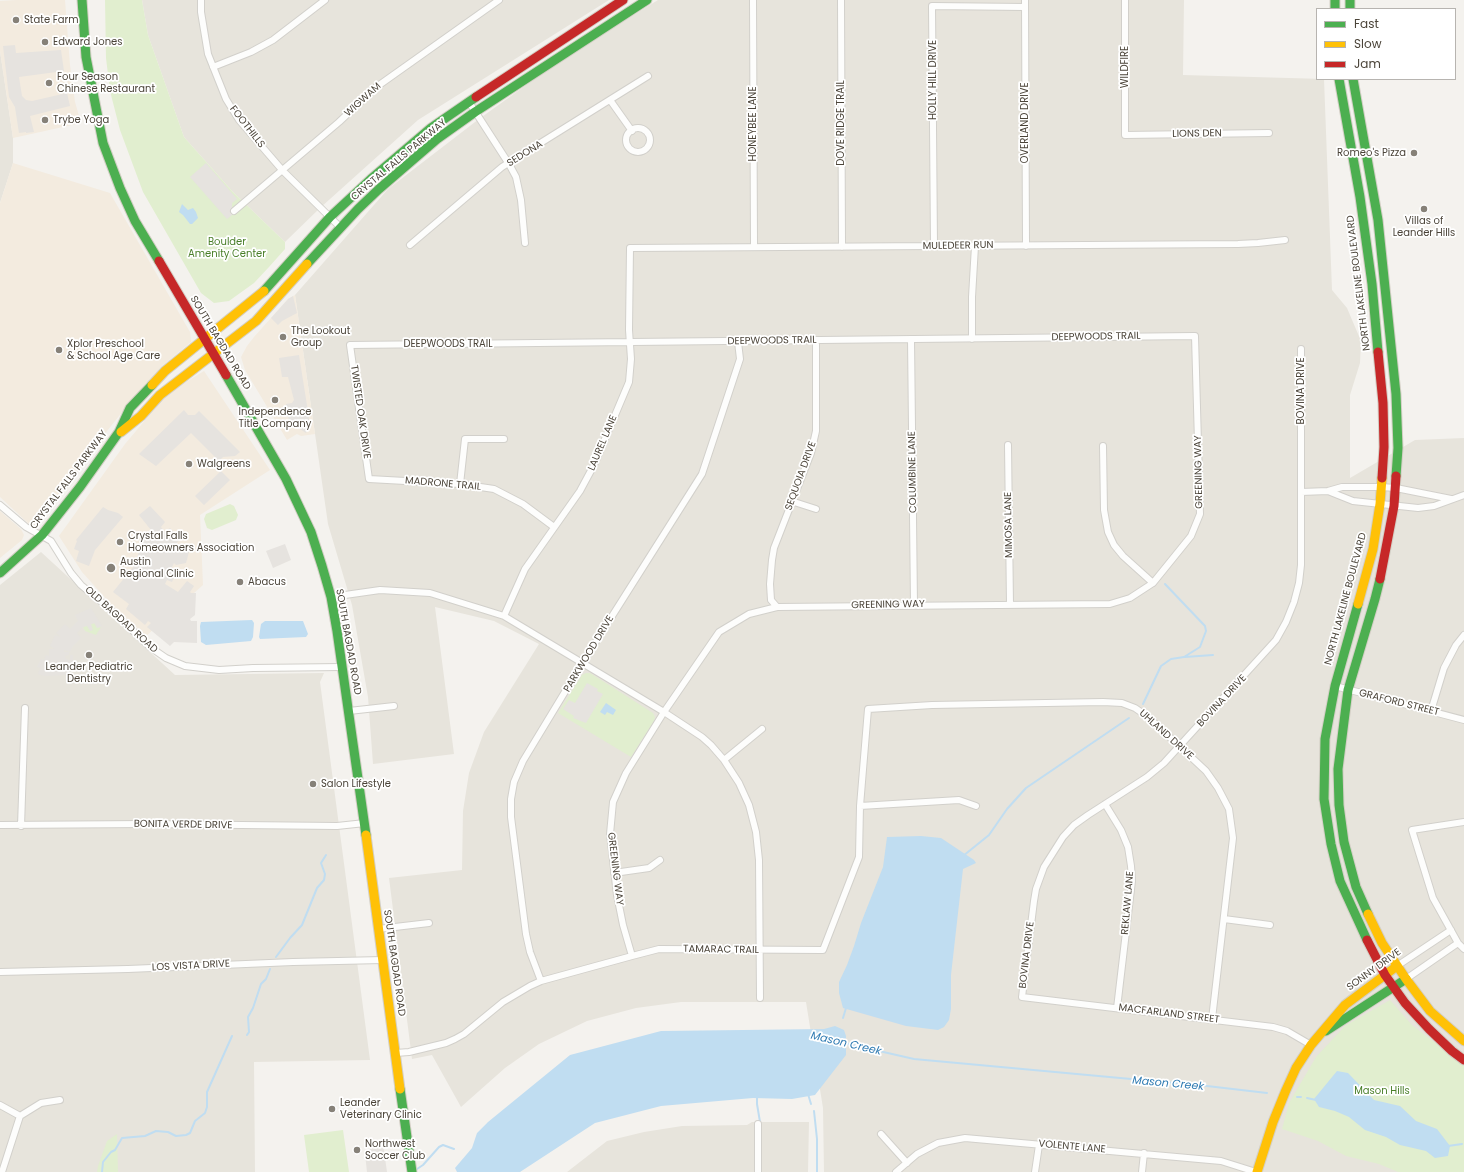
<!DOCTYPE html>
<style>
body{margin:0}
#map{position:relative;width:1464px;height:1172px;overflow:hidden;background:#f4f2ee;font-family:Poppins,sans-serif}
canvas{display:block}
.legend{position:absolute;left:1316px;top:8px;width:140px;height:72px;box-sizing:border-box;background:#fff;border:1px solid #b7b4b0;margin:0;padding:5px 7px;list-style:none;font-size:12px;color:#4b4439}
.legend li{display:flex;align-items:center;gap:8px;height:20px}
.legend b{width:20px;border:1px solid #b7b4b0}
</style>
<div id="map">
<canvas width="1464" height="1172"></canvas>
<ul class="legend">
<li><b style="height:5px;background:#4caf50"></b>Fast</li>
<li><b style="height:5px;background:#ffc107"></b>Slow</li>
<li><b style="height:5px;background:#c62828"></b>Jam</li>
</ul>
</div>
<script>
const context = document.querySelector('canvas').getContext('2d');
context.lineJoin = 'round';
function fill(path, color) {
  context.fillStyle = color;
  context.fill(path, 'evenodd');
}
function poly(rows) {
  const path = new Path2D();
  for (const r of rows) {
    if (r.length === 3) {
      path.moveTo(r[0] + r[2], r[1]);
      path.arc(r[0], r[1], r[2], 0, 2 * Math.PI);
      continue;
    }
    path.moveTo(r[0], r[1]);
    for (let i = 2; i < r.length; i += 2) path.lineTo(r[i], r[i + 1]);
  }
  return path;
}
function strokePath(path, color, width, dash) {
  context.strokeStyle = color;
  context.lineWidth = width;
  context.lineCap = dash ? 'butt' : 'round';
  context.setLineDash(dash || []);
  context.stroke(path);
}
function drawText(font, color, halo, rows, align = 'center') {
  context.font = font + ' Poppins,sans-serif';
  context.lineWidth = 3.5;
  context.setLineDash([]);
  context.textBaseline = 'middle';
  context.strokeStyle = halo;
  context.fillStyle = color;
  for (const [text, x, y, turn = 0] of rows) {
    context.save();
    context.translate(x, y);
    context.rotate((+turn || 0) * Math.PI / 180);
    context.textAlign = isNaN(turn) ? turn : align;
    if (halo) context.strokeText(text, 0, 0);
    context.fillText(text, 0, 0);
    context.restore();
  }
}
fill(poly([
 [142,0,609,0,418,120,320,208,285,242,232,191,184,137,148,35],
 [658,0,1184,0,1183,75,1324,79,1332,290,1347,308,1361,341,1360,363,1350,395,1350,478,1415,440,1464,438,1464,1172,824,1172,823,1108,806,1002,681,1002,636,1008,587,1021,539,1044,505,1068,461,1107,432,1055,412,1059,389,878,462,870,463,811,469,773,484,732,539,644,494,621,435,607,454,754,373,764,368,697,352,605,328,524,295,295,388,189,479,119,561,60],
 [0,51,13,138,13,163,0,203],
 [41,552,175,675,324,673,320,682,370,1060,254,1062,255,1172,0,1172,0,585],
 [752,1122,809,1122,808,1172,567,1172,607,1141,644,1132,682,1126,747,1125]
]), '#e7e4dc');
fill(poly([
 [16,0,65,0,70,65,75,102,81,123,13,138,0,51,0,1],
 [13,163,110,193,190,332,191,342,162,366,135,396,103,436,66,490,38,523,33,526,30,525,0,497,0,203],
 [295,295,315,434,301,436,297,434,287,440,245,370,241,357,247,346,254,337,288,299],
 [204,371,270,470,200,515,203,585,146,636,109,602,82,572,59,536,125,444,168,393],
 [0,511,21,529,24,535,22,540,0,558]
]), '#f3ebdf');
fill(poly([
 [105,0,142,0,148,35,184,137,232,191,285,242,285,249,269,267,254,283,229,301,214,303,201,293,143,192,120,130,110,91,106,58],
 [230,504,234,506,238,515,236,520,212,530,207,528,204,519,206,514],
 [94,623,97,628,101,627,96,635,85,631,83,627],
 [586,673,590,673,653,713,655,717,654,721,631,757,558,713,582,675],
 [1390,1000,1412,1025,1464,1065,1464,1172,1398,1172,1379,1164,1346,1156,1318,1141,1282,1129,1289,1103,1316,1057,1345,1026],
 [343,1130,349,1172,309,1172,304,1135],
 [117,1134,118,1172,97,1172,98,1166,107,1141]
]), '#e1eecf');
fill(poly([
 [15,45,16,53,61,50,64,71,19,77,22,96,26,100,32,101,67,93,70,106,30,116,34,132,26,133,26,132,19,133,15,107,9,97,3,46],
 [206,163,237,199,232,203,232,215,227,219,190,177],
 [293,296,297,313,282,321,278,325,271,318,288,299],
 [299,355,309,418,309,426,306,433,294,425,294,420,289,421,286,404,292,403,294,400,288,377,282,377,279,358],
 [184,410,188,415,195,415,199,411,240,452,235,456,223,457,219,461,191,433,156,466,139,454],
 [221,471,230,480,204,505,195,496],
 [150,506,165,522,161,527,165,532,170,528,180,539,176,544,189,552,186,563,176,565,174,563,171,569,177,571,172,582,167,580,165,584,178,592,187,581,194,586,190,592,191,593,196,593,195,615,190,619,191,621,197,621,197,643,174,642,170,646,147,627,151,623,148,621,145,625,126,609,129,604,113,592,134,566,144,538,151,540,153,534,151,530,139,515],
 [103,507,108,510,118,513,123,517,95,550,89,566,76,561,79,551,74,549,77,541,76,540],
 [285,544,291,560,273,568,266,551],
 [91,608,102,626,97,628,95,623,91,624,93,630,90,631,87,626,83,627,77,633,81,638,73,646,70,652,64,650,64,652,69,652,69,655,65,656,66,659,70,660,70,655,73,655,73,661,74,661,75,668,70,669,70,675,45,676,38,674,40,668,37,667,41,659,44,660,46,655,49,656,49,649,55,649,50,646,55,635,61,637,56,633,65,624,70,629,78,621,75,615],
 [587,683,598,689,597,691,603,694,586,723,573,718,574,716,563,709,569,700,575,703],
 [383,1144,387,1172,367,1172,365,1154,370,1153,369,1145]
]), '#e6e3df');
fill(poly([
 [182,204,188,210,193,208,196,212,198,218,192,224,190,224,183,215,179,212],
 [252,620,254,623,253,637,251,641,206,645,201,642,200,626,201,622],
 [265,621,303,621,308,634,306,637,260,639,259,637,261,624],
 [606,703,616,710,613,715,607,712,605,715,600,712],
 [921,836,941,838,974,860,976,863,963,869,951,975,951,1009,949,1020,944,1027,938,1030,906,1026,843,1008,839,993,839,982,847,965,854,946,861,923,883,867,887,837],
 [835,1026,844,1030,846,1036,846,1055,815,1095,792,1099,753,1098,661,1106,595,1123,520,1172,457,1172,455,1168,472,1148,477,1133,488,1122,570,1055,661,1031,824,1029],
 [1337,1071,1348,1073,1374,1100,1400,1106,1416,1121,1437,1129,1450,1146,1448,1156,1435,1158,1426,1151,1400,1145,1386,1137,1365,1130,1349,1117,1335,1111,1319,1107,1314,1099]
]), '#c0ddf1');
strokePath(poly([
 [1185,657,1213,655],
 [1143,704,1161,666,1171,659,1184,657,1200,647,1206,631,1205,626,1165,584],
 [963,856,989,835,1007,809,1026,788,1129,718],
 [276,957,290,938,302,925,317,888,324,880,325,874,321,863,326,855],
 [843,1018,846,1008],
 [247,1035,249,1032,248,1017,253,1008,261,984,266,979,270,969],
 [844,1043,914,1059,1207,1086,1267,1093],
 [808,1094,811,1104],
 [757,1097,757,1104,760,1122],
 [1297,1097,1301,1097],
 [1307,1098,1316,1100],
 [814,1111,817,1139,817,1172],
 [1448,1146,1462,1144],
 [414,1171,423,1165,439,1147,443,1145,454,1149],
 [102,1172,103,1162,111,1152,115,1150,122,1138,145,1136,156,1131,168,1132,176,1136,186,1135,190,1133,195,1121,205,1113,207,1107,207,1092,232,1036]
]), '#c0ddf1', 2);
const street = poly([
 [201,0,201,12,208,54,226,99,239,120,283,171,340,227],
 [753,0,754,247],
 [841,0,842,247],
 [1025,0,1026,246],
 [1125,0,1125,135,1269,133],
 [213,67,251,52,273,40,325,0],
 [610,100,632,131],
 [469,102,509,164,516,177,521,200,525,243],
 [638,140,12],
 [234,211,339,122,375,88,499,0],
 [410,245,502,167,648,76],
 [934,246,932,6,1025,7],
 [911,339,914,605],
 [972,339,972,297,975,246],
 [1301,349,1301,565,1299,583,1294,602,1286,622,1276,640,1164,763,1147,777,1088,815,1074,825,1063,837,1044,867,1036,889,1034,901,1022,997,1273,1027,1287,1031,1311,1045],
 [1008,445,1010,605],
 [1103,446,1104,510,1108,532,1114,545,1123,556,1153,583],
 [460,484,465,439,504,439],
 [1328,491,1353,501,1418,508,1434,506,1464,495],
 [1301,492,1328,491,1342,487,1381,487,1396,488,1451,499],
 [791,501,816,509],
 [0,505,26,527,51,541,71,573,81,585,111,610,150,647,166,658,185,666,219,670,253,668,342,667],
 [554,527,523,504,494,489,460,484,369,479,350,345,1195,336,1200,514,1191,536,1153,583,1130,598,1110,604,777,607,749,614,719,632,664,712,626,773,613,802,610,834,617,895,623,925,632,956],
 [331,597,380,590,430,593,504,616,664,712,702,737,711,745,724,760,739,783,749,805,756,832,759,860,760,998],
 [777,607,771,600,770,584,772,560,774,548,811,453,816,431,816,341],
 [504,616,525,569,580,491,594,465,629,382,631,359,629,330,630,248,1238,244,1258,243,1285,240],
 [1335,686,1464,720],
 [349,711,394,706],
 [1431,711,1444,668,1456,645,1464,635],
 [724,760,762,729],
 [1105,804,1121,830,1128,847,1131,866,1132,881,1117,1008],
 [860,806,959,800,976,806],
 [1464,822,1412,830,1433,898,1458,943,1464,949],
 [0,825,145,824,337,826,365,823],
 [21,826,25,708],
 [614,873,649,868,660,860],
 [1224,919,1270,925],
 [378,929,429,923],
 [1397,966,1451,930],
 [0,972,128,969,293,962,383,960],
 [1406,979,1458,943],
 [541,981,530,952,526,934,511,817,511,799,514,782,523,761,583,662,702,474,740,359,738,342],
 [396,1053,409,1052,446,1043,455,1039,464,1034,503,1002,530,986,541,981,632,956,659,949,823,950,859,857,860,806,868,709,932,705,1103,702,1122,703,1135,708,1148,717,1206,771,1218,788,1229,809,1233,838,1212,1019],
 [0,1105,20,1116],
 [758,1124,758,1172],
 [881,1134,907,1163],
 [2,1172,20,1116,41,1103,60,1100],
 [896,1172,917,1154,938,1143,965,1138,1221,1161,1256,1172],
 [1035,1172,1039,1145],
 [1142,1172,1144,1153]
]);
const fast = poly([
 [82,0,86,57,103,143,120,188,135,221,159,261],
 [1335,0,1335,9],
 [1350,0,1350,9],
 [1339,79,1360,197,1372,284,1378,352],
 [1353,79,1378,220,1396,394,1398,448,1396,476],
 [307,264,358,209,379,189,437,139,475,112,647,0],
 [264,291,330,217,371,179,431,128,476,97],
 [226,375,286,479,311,532,322,566,331,597,337,631,366,835],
 [0,573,42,535,80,487,119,432,130,408,152,385],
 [1358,604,1335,686,1325,739,1324,799,1331,844,1340,881,1367,940],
 [1368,914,1356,887,1344,842,1339,805,1338,769,1348,690,1375,599,1380,579],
 [1326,1031,1406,979],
 [400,1089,412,1172]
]);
const slow = poly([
 [152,385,165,371,264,291],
 [121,432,141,416,160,395,256,321,307,264],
 [1358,604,1373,549,1380,504,1382,478],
 [366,835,400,1089],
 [1368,914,1382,943,1406,979,1430,1011,1464,1041],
 [1257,1172,1273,1122,1286,1090,1296,1068,1311,1045,1345,1005,1397,966]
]);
const jam = poly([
 [476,97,623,0],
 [159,261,226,375],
 [1378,352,1383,403,1384,447,1382,478],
 [1380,579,1394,506,1396,476],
 [1367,940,1385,975,1405,1003,1429,1029,1452,1051,1464,1060]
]);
strokePath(street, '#d2d0cb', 8);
strokePath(fast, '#d3cfc5', 11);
strokePath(slow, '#d3cfc5', 11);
strokePath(jam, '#d3cfc5', 11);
strokePath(street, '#fdfdfc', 6);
strokePath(fast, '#4caf50', 9);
strokePath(slow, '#ffc107', 9);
strokePath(jam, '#c62828', 9);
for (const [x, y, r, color] of [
 [16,20,4,"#868178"],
 [45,42,4,"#868178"],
 [49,83,4,"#868178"],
 [45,120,4,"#868178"],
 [1414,153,4,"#868178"],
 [1424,209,4,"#868178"],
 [283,337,4,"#868178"],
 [59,350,4,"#868178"],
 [275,400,4,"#868178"],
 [189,464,4,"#868178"],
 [120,542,4,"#868178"],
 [111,568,5,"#868178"],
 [240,582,4,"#868178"],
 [89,655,4,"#868178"],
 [313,784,4,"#868178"],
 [332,1109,4,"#868178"],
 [357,1150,4,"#868178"]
]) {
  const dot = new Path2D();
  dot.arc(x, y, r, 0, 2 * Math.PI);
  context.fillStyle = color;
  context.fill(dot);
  strokePath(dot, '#fff', 1.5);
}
drawText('10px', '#4b4439', '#fff', [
 ["State Farm",24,20],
 ["Edward Jones",53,42],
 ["Four Season",57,77],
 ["Chinese Restaurant",57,89],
 ["Trybe Yoga",53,120],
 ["Romeo's Pizza",1406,153,"right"],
 ["Villas of",1424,221,"center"],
 ["Leander Hills",1424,233,"center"],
 ["The Lookout",291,331],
 ["Group",291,343],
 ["Xplor Preschool",67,344],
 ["& School Age Care",67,356],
 ["Independence",275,412,"center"],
 ["Title Company",275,424,"center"],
 ["Walgreens",197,464],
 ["Crystal Falls",128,536],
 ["Homeowners Association",128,548],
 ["Austin",120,562],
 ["Regional Clinic",120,574],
 ["Abacus",248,582],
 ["Leander Pediatric",89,667,"center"],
 ["Dentistry",89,679,"center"],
 ["Salon Lifestyle",321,784],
 ["Leander",340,1103],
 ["Veterinary Clinic",340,1115],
 ["Northwest",365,1144],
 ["Soccer Club",365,1156]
], 'left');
drawText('10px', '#4b4439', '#fff', [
 ["WILDFIRE",1125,67,-90],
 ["HOLLY HILL DRIVE",933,80,-90],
 ["WIGWAM",363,100,-42],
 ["DOVE RIDGE TRAIL",841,123,-90],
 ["OVERLAND DRIVE",1025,123,-90],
 ["HONEYBEE LANE",753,124,-90],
 ["FOOTHILLS",247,127,52],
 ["LIONS DEN",1197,134,-1],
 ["SEDONA",525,154,-32],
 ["CRYSTAL FALLS PARKWAY",399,160,-40],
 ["MULEDEER RUN",958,246,-1],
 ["NORTH LAKELINE BOULEVARD",1359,283,-97],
 ["DEEPWOODS TRAIL",1096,337,-1],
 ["DEEPWOODS TRAIL",772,341,-1],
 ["SOUTH BAGDAD ROAD",220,343,59],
 ["DEEPWOODS TRAIL",448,344],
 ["BOVINA DRIVE",1301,391,-90],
 ["TWISTED OAK DRIVE",360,412,82],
 ["LAUREL LANE",603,443,-67],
 ["COLUMBINE LANE",913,472,-91],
 ["GREENING WAY",1199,472,-91],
 ["SEQUOIA DRIVE",801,476,-70],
 ["CRYSTAL FALLS PARKWAY",69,480,-53],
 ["MADRONE TRAIL",443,484,5],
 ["MIMOSA LANE",1009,525,-91],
 ["NORTH LAKELINE BOULEVARD",1346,599,-75],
 ["GREENING WAY",888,605,-1],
 ["OLD BAGDAD ROAD",121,620,42],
 ["SOUTH BAGDAD ROAD",348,642,80],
 ["PARKWOOD DRIVE",589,654,-59],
 ["BOVINA DRIVE",1222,701,-47],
 ["GRAFORD STREET",1399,703,14],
 ["UHLAND DRIVE",1166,735,42],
 ["BONITA VERDE DRIVE",183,825,1],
 ["GREENING WAY",615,869,83],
 ["REKLAW LANE",1128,903,-85],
 ["TAMARAC TRAIL",721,950,1],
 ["BOVINA DRIVE",1027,955,-83],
 ["SOUTH BAGDAD ROAD",394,963,82],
 ["LOS VISTA DRIVE",191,966,-3],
 ["SONNY DRIVE",1374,970,-36],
 ["MACFARLAND STREET",1169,1014,7],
 ["VOLENTE LANE",1072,1147,5]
]);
drawText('10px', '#4a7f2a', '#fff', [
 ["Boulder",227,242],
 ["Amenity Center",227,254],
 ["Mason Hills",1382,1091]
]);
drawText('italic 11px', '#2e7ab2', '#fff', [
 ["Mason Creek",846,1044,13],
 ["Mason Creek",1168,1084,5]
]);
</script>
